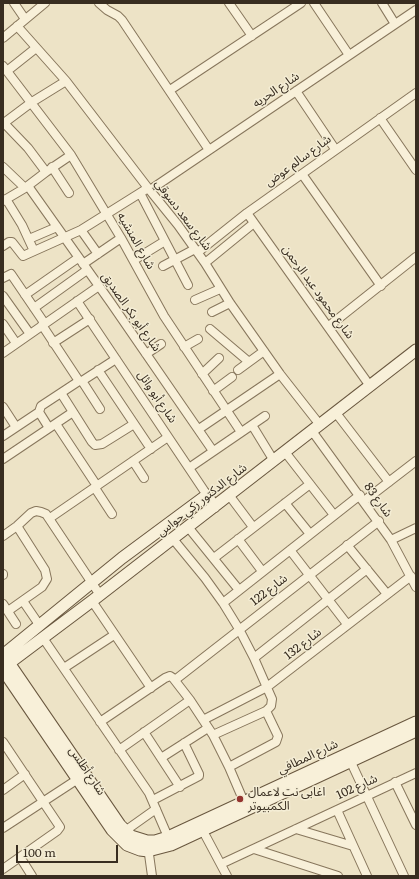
<!DOCTYPE html>
<meta charset="utf-8">
<style>
body{margin:0}
#map{position:relative;width:419px;height:879px;overflow:hidden;background:#ede3c6;font-family:Literata,serif}
canvas{display:block}
.frame{position:absolute;inset:0;border:4px solid #382d20;pointer-events:none}
.scale{position:absolute;left:16px;top:845px;width:102px;height:18px;box-sizing:border-box;border:2px solid #382d20;border-top:0;padding-left:5px;font-size:12px;line-height:14px;white-space:nowrap;color:#382d20;-webkit-text-stroke:3px #f4edd5;paint-order:stroke}
</style>
<div id="map">
<canvas width="419" height="879"></canvas>
<div class="frame"></div>
<div class="scale">100 m</div>
</div>
<script>
const context = document.querySelector('canvas').getContext('2d');
context.lineJoin = 'round';
function poly(rows) {
  const path = new Path2D();
  for (const r of rows) {
    path.moveTo(r[0], r[1]);
    for (let i = 2; i < r.length; i += 2) path.lineTo(r[i], r[i + 1]);
  }
  return path;
}
function strokePath(path, color, width, dash) {
  context.strokeStyle = color;
  context.lineWidth = width;
  context.lineCap = dash ? 'butt' : 'round';
  context.setLineDash(dash || []);
  context.stroke(path);
}
function drawText(font, color, halo, rows, align = 'center') {
  context.font = font + ' Literata,"Noto Sans Arabic",serif';
  context.lineWidth = 3;
  context.setLineDash([]);
  context.textBaseline = 'middle';
  context.strokeStyle = halo;
  context.fillStyle = color;
  for (const [text, x, y, turn = 0] of rows) {
    context.save();
    context.translate(x, y);
    context.rotate((+turn || 0) * Math.PI / 180);
    context.textAlign = isNaN(turn) ? turn : align;
    if (halo) context.strokeText(text, 0, 0);
    context.fillText(text, 0, 0);
    context.restore();
  }
}
const street = poly([
 [14,3,25,19],
 [99,3,107,10,118,16,122,20,209,150],
 [229,3,252,36],
 [314,3,349,55],
 [382,3,395,24],
 [17,26,66,81,148,188,178,225,205,263,230,303,280,374,320,425],
 [3,38,45,3],
 [3,66,71,155,121,238,164,316,241,432],
 [7,71,36,48],
 [170,90,301,3],
 [296,91,335,149],
 [380,118,416,170],
 [3,167,25,188],
 [52,167,69,193],
 [46,172,28,148,4,123,32,102,66,81],
 [302,174,381,286],
 [28,186,111,303,213,451],
 [150,190,416,10],
 [140,193,188,285],
 [6,199,22,225,34,251],
 [3,201,25,188,46,172,71,155],
 [247,213,370,386],
 [81,230,98,254],
 [29,239,57,227],
 [3,246,9,242,12,242,23,256,81,230,148,188],
 [198,252,247,213,416,93],
 [134,260,165,241],
 [205,263,254,223],
 [83,264,121,238],
 [163,266,195,249],
 [3,278,11,274,45,324],
 [25,295,78,258],
 [3,296,30,334],
 [195,300,220,289],
 [77,301,207,495],
 [34,308,87,270],
 [212,312,230,303],
 [3,324,16,343],
 [42,325,79,381,82,381,116,359],
 [329,326,416,257],
 [210,329,249,362],
 [53,343,90,319],
 [184,347,198,339],
 [3,353,99,286],
 [146,354,161,344],
 [98,370,151,449],
 [238,370,264,351],
 [202,374,219,358],
 [82,381,100,409],
 [213,391,232,377],
 [61,393,92,442,95,445,102,444,134,424],
 [3,407,16,427],
 [336,413,389,482],
 [56,424,97,486],
 [252,425,274,461],
 [49,428,39,412,41,406,79,381],
 [199,429,280,374],
 [312,431,391,540,416,587],
 [3,436,39,412],
 [285,452,334,515],
 [3,459,73,412],
 [133,461,144,478],
 [189,468,265,416],
 [95,488,112,514],
 [229,495,253,527],
 [364,501,416,461],
 [285,503,310,534],
 [50,518,168,437],
 [188,527,239,590],
 [3,536,17,526,31,513,36,511,41,512,46,514,100,595],
 [173,539,205,578,223,603,239,629,254,658,272,699,271,706,266,711,213,735],
 [238,539,262,571],
 [391,540,416,528],
 [347,545,387,594],
 [290,550,347,624],
 [214,558,310,484],
 [3,574,3,575],
 [23,601,40,626],
 [92,601,151,688],
 [223,603,360,495],
 [3,604,16,624],
 [8,611,42,587,47,579,45,570,17,526],
 [43,638,149,793,168,837],
 [254,658,367,569],
 [64,668,114,635],
 [175,680,379,521],
 [203,720,267,687,411,576],
 [100,722,165,678,170,676,173,678,190,700,213,735,229,767,244,802],
 [144,732,180,787],
 [3,742,60,827,57,831,3,869],
 [119,750,190,700],
 [161,758,208,728],
 [349,758,404,876],
 [229,767,276,742,278,736,266,711],
 [395,782,416,825],
 [3,790,25,774],
 [153,800,199,776,199,774,184,743],
 [337,810,367,876],
 [3,828,81,777],
 [296,829,353,846],
 [125,831,156,809],
 [203,831,227,876],
 [148,847,152,876],
 [254,849,338,876],
 [20,857,32,876],
 [221,864,416,773]
]);
const secondary = poly([
 [3,654,120,825,131,836,147,841,155,841,168,837,416,722],
 [3,655,122,558,207,495,214,507],
 [4,667,92,601,416,350],
 [3,670,112,830,127,845,140,850,148,851,171,845,416,731]
]);
strokePath(street, '#87765c', 10);
strokePath(secondary, '#69573f', 13);
strokePath(street, '#f8f0d9', 8);
strokePath(secondary, '#f8f0d9', 11);
for (const [x, y, r, color] of [
 [240,799,4,"#94342f"]
]) {
  const dot = new Path2D();
  dot.arc(x, y, r, 0, 2 * Math.PI);
  context.fillStyle = color;
  context.fill(dot);
  strokePath(dot, '#f4edd5', 1.5);
}
drawText('12px', '#382d20', '#f4edd5', [
 ["شارع الحريه",276,90,-34],
 ["شارع سالم عوض",298,161,-36],
 ["شارع سعد دسوقي",183,215,53],
 ["شارع المنشيه",136,241,60],
 ["شارع محمود عبد الرحمن",318,292,54],
 ["شارع أبو بكر الصديق",131,312,55],
 ["شارع أبو وائل",157,397,56],
 ["شارع الدكتور زكي حواس",202,500,-38],
 ["شارع 83",378,500,54],
 ["شارع 122",269,590,-38],
 ["شارع 132",303,644,-38],
 ["شارع المطافي",308,757,-25],
 ["شارع أطلس",87,771,56],
 ["شارع 102",357,787,-25]
]);
drawText('12px', '#382d20', '#f4edd5', [
 ["اغابى نت لاعمال",248,792],
 ["الكمبيوتر",248,806]
], 'left');
</script>
